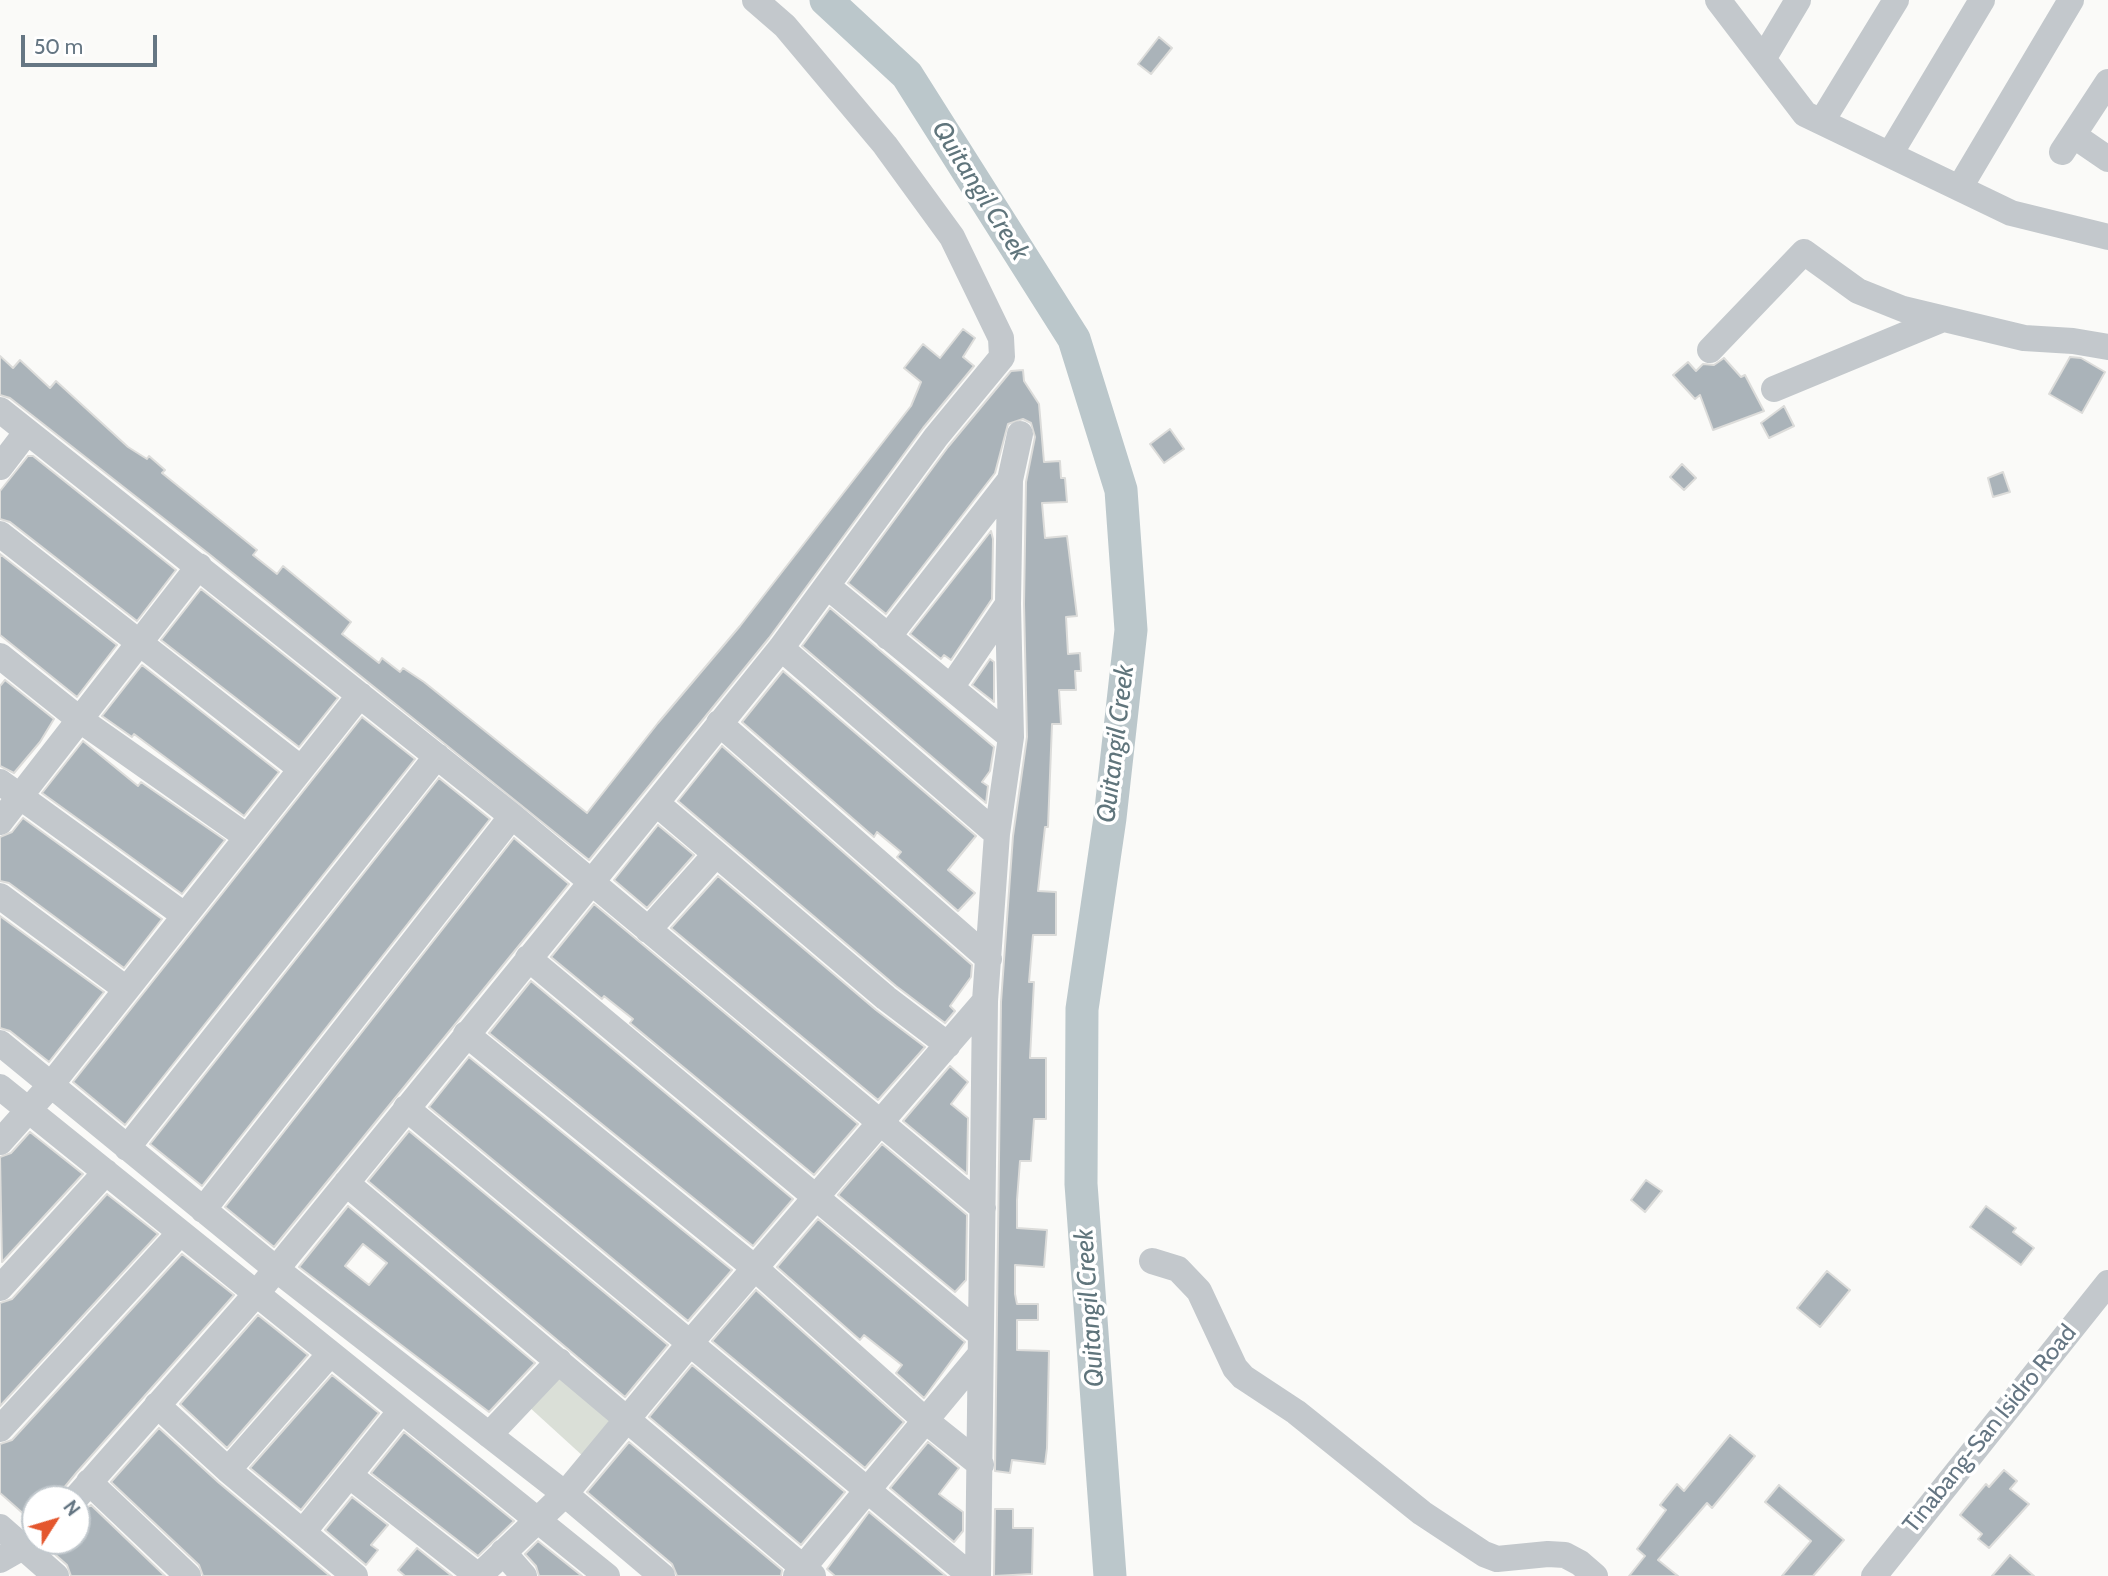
<!DOCTYPE html>
<style>
body{margin:0}
#map{position:relative;width:2108px;height:1576px;overflow:hidden;background:#fafaf8;font-family:Cabin,sans-serif}
canvas{display:block}
.north{position:absolute;left:21px;top:1485px;width:70px;height:70px;box-sizing:border-box;background:#fff;border:2px solid #c1c8cd;border-radius:50%;rotate:53deg;font-size:19px;font-weight:700;line-height:28px;text-align:center;color:#657683}
.north::after{content:'';display:block;margin:auto;width:24px;height:32px;background:#e4572e;clip-path:polygon(50% 0,100% 100%,50% 72%,0 100%)}
.scale{position:absolute;left:21px;top:35px;width:136px;height:32px;box-sizing:border-box;border:4px solid #657683;border-top:0;padding-left:9px;font-size:21px;line-height:24px;white-space:nowrap;color:#657683;-webkit-text-stroke:5px #fff;paint-order:stroke}
</style>
<div id="map">
<canvas width="2108" height="1576"></canvas>
<div class="north">N</div>
<div class="scale">50 m</div>
</div>
<script>
const context = document.querySelector('canvas').getContext('2d');
context.lineJoin = 'round';
function fill(path, color) {
  context.fillStyle = color;
  context.fill(path, 'evenodd');
}
function poly(rows) {
  const path = new Path2D();
  for (const r of rows) {
    path.moveTo(r[0], r[1]);
    for (let i = 2; i < r.length; i += 2) path.lineTo(r[i], r[i + 1]);
  }
  return path;
}
function strokePath(path, color, width, dash) {
  context.strokeStyle = color;
  context.lineWidth = width;
  context.lineCap = dash ? 'butt' : 'round';
  context.setLineDash(dash || []);
  context.stroke(path);
}
function drawText(font, color, halo, rows, align = 'center') {
  context.font = font + ' Cabin,sans-serif';
  context.lineWidth = 7;
  context.setLineDash([]);
  context.textBaseline = 'middle';
  context.strokeStyle = halo;
  context.fillStyle = color;
  for (const [text, x, y, turn = 0] of rows) {
    context.save();
    context.translate(x, y);
    context.rotate((+turn || 0) * Math.PI / 180);
    context.textAlign = isNaN(turn) ? turn : align;
    if (halo) context.strokeText(text, 0, 0);
    context.fillText(text, 0, 0);
    context.restore();
  }
}
fill(poly([
 [557,1373,614,1423,584,1457,528,1406]
]), '#dadfd7');
strokePath(poly([
 [826,0,907,75,1074,339,1121,490,1131,630,1110,818,1082,1009,1081,1184,1110,1576]
]), '#bbc7cb', 33);
const building = poly([
 [1159,37,1172,48,1151,74,1138,64,1159,37],
 [963,329,975,338,963,357,974,366,923,428,769,638,589,860,209,554,10,398,0,395,0,356,13,368,20,360,50,388,56,381,128,447,147,459,149,456,165,470,162,473,257,550,253,555,277,574,283,566,351,622,342,634,379,663,382,658,400,672,403,668,424,682,587,813,658,723,740,626,911,406,921,382,904,368,923,344,940,358,963,329],
 [2070,357,2081,358,2105,372,2082,413,2049,394,2070,357],
 [1724,358,1741,377,1745,375,1764,411,1713,430,1700,395,1695,399,1673,375,1688,362,1696,371,1703,364,1714,365,1724,358],
 [1023,370,1024,381,1039,404,1044,462,1060,461,1061,478,1065,478,1067,502,1042,503,1045,538,1067,536,1077,616,1066,617,1068,654,1080,653,1081,671,1075,671,1076,690,1059,690,1061,724,1052,724,1048,827,1045,827,1038,891,1056,892,1056,935,1033,935,1029,982,1034,982,1030,1058,1046,1058,1046,1119,1034,1119,1031,1161,1020,1161,1017,1200,1017,1228,1047,1230,1044,1267,1015,1265,1015,1294,1017,1304,1038,1304,1038,1320,1017,1320,1017,1350,1049,1351,1047,1448,1045,1464,1012,1460,1010,1473,995,1471,1001,1002,1013,836,1027,737,1024,604,1026,482,1035,437,1031,423,1023,419,1008,424,995,473,886,614,848,583,948,447,1011,371,1023,370],
 [1784,406,1794,426,1769,438,1761,423,1784,406],
 [1170,429,1184,449,1164,463,1150,444,1170,429],
 [28,456,33,456,176,570,137,621,10,522,0,519,0,491,28,456],
 [1682,464,1696,478,1684,490,1670,477,1682,464],
 [2003,472,2010,492,1993,497,1988,478,2003,472],
 [991,531,993,539,992,599,951,660,944,655,941,659,910,634,991,531],
 [0,554,117,645,77,697,0,635,0,554],
 [201,589,338,698,299,747,161,640,201,589],
 [830,608,994,747,990,771,982,782,988,786,986,803,802,646,830,608],
 [990,659,994,662,994,702,972,685,990,659],
 [142,665,279,772,244,816,134,734,132,737,102,716,142,665],
 [783,671,976,836,948,870,975,893,958,911,897,857,901,852,877,832,874,837,742,722,783,671],
 [5,680,54,719,40,742,14,773,0,766,0,686,5,680],
 [362,717,415,759,125,1125,73,1082,362,717],
 [83,741,138,786,141,782,225,840,182,894,42,793,83,741],
 [722,746,972,965,971,977,950,1006,955,1011,945,1023,896,986,678,801,722,746],
 [439,778,490,819,202,1186,150,1144,439,778],
 [23,818,162,919,124,968,9,883,0,881,0,837,12,832,23,818],
 [658,825,694,855,647,908,614,880,658,825],
 [514,838,569,884,274,1247,225,1207,514,838],
 [718,876,876,1010,925,1047,878,1100,671,928,718,876],
 [594,904,858,1124,814,1175,630,1023,633,1019,604,996,602,999,551,957,594,904],
 [0,916,104,992,49,1062,10,1031,0,1028,0,916],
 [531,981,793,1199,753,1246,489,1033,531,981],
 [469,1057,732,1270,688,1321,429,1107,469,1057],
 [950,1066,968,1082,951,1104,968,1118,967,1174,903,1121,950,1066],
 [409,1131,668,1345,625,1397,368,1181,409,1131],
 [30,1132,83,1174,2,1262,0,1157,11,1153,30,1132],
 [882,1144,967,1215,966,1280,955,1292,838,1195,882,1144],
 [1646,1180,1662,1191,1645,1212,1631,1200,1646,1180],
 [107,1194,158,1234,0,1406,0,1303,12,1299,107,1194],
 [348,1206,535,1363,489,1412,299,1267,348,1206],
 [363,1244,387,1263,369,1285,345,1266,363,1244],
 [1986,1206,2016,1228,2013,1232,2034,1248,2021,1265,1970,1227,1986,1206],
 [818,1219,965,1342,924,1398,896,1373,902,1365,864,1335,860,1340,777,1267,818,1219],
 [182,1254,234,1295,77,1472,63,1489,60,1499,35,1499,35,1524,0,1493,0,1444,12,1440,182,1254],
 [1827,1271,1850,1290,1820,1327,1797,1308,1827,1271],
 [756,1290,904,1422,865,1468,712,1341,756,1290],
 [258,1315,308,1355,227,1448,180,1404,258,1315],
 [692,1365,845,1492,801,1545,649,1417,692,1365],
 [332,1375,379,1413,301,1510,250,1468,332,1375],
 [159,1428,218,1482,330,1576,203,1576,199,1565,111,1482,159,1428],
 [404,1432,514,1521,478,1556,371,1473,404,1432],
 [1730,1435,1755,1456,1712,1508,1707,1503,1658,1560,1678,1576,1629,1576,1645,1556,1637,1549,1666,1510,1660,1505,1677,1484,1684,1491,1730,1435],
 [629,1442,782,1570,781,1576,677,1576,672,1564,587,1492,629,1442],
 [928,1442,959,1468,939,1494,963,1512,963,1531,954,1542,890,1488,928,1442],
 [2004,1470,2017,1481,2010,1489,2029,1504,1989,1548,1978,1539,1982,1534,1960,1515,1986,1484,1989,1487,2004,1470],
 [1779,1485,1844,1540,1813,1576,1782,1576,1811,1541,1765,1502,1779,1485],
 [352,1497,388,1525,371,1545,378,1550,366,1565,325,1530,352,1497],
 [91,1505,165,1576,71,1576,67,1565,48,1548,52,1541,77,1541,77,1514,91,1505],
 [995,1509,1013,1509,1013,1528,1033,1528,1032,1574,994,1576,995,1509],
 [869,1512,946,1576,835,1576,827,1569,869,1512],
 [538,1541,582,1576,539,1576,536,1566,525,1554,538,1541],
 [417,1548,452,1576,405,1576,398,1570,417,1548],
 [2010,1555,2034,1576,1992,1576,2010,1555]
]);
fill(building, '#aab3b9');
strokePath(building, '#dcdcda', 2);
strokePath(poly([
 [1718,0,1805,114,2011,213,2108,237],
 [1763,59,1798,0],
 [1822,121,1896,0],
 [2073,135,2108,159],
 [2062,152,2108,82],
 [1890,154,1982,0],
 [1960,187,2071,0],
 [1710,350,1804,252,1858,291,1903,309,2024,338,2073,341,2108,347],
 [1774,389,1943,319],
 [0,410,512,816,983,1208],
 [0,467,26,433],
 [0,534,300,768],
 [827,586,1011,737],
 [888,637,1010,480],
 [781,648,997,834],
 [0,656,79,719,247,837],
 [952,686,1008,604],
 [719,723,989,959],
 [0,782,184,915],
 [656,803,886,998,948,1045],
 [0,822,199,566],
 [0,896,126,989],
 [648,930,716,854],
 [528,958,979,1333],
 [466,1034,756,1269,926,1421,981,1465],
 [0,1043,276,1269,565,1494,662,1576],
 [0,1087,607,1576],
 [406,1108,971,1576],
 [0,1142,50,1086,360,695],
 [127,1148,437,756],
 [346,1183,813,1576],
 [203,1210,512,816],
 [1152,1261,1178,1269,1199,1291,1235,1368,1243,1377,1296,1412,1422,1513,1484,1554,1497,1559,1548,1554,1565,1555,1580,1563,1595,1576],
 [0,1288,106,1172],
 [157,1405,228,1470,355,1576],
 [0,1429,180,1233],
 [489,1435,559,1361],
 [228,1470,330,1354],
 [349,1475,478,1576],
 [89,1482,188,1576],
 [75,1499,256,1294,656,803,781,648,936,437,1002,357,1001,338,952,237,885,145,785,26,755,0],
 [0,1527,56,1576],
 [303,1532,400,1412],
 [503,1552,524,1576],
 [0,1560,35,1540],
 [479,1576,565,1494,691,1342,985,1001],
 [796,1576,979,1356],
 [978,1576,985,1001,997,834,1011,737,1008,604,1010,480,1020,434],
 [1874,1576,2108,1283]
]), '#c3c8cc', 26);
drawText('24px', '#657683', '#fff', [
 ["Tinabang-San Isidro Road",1990,1429,-51]
]);
drawText('italic 26px', '#60757c', '#fff', [
 ["Quitangil Creek",980,191,58],
 ["Quitangil Creek",1116,744,-83],
 ["Quitangil Creek",1090,1308,-94]
]);
</script>
